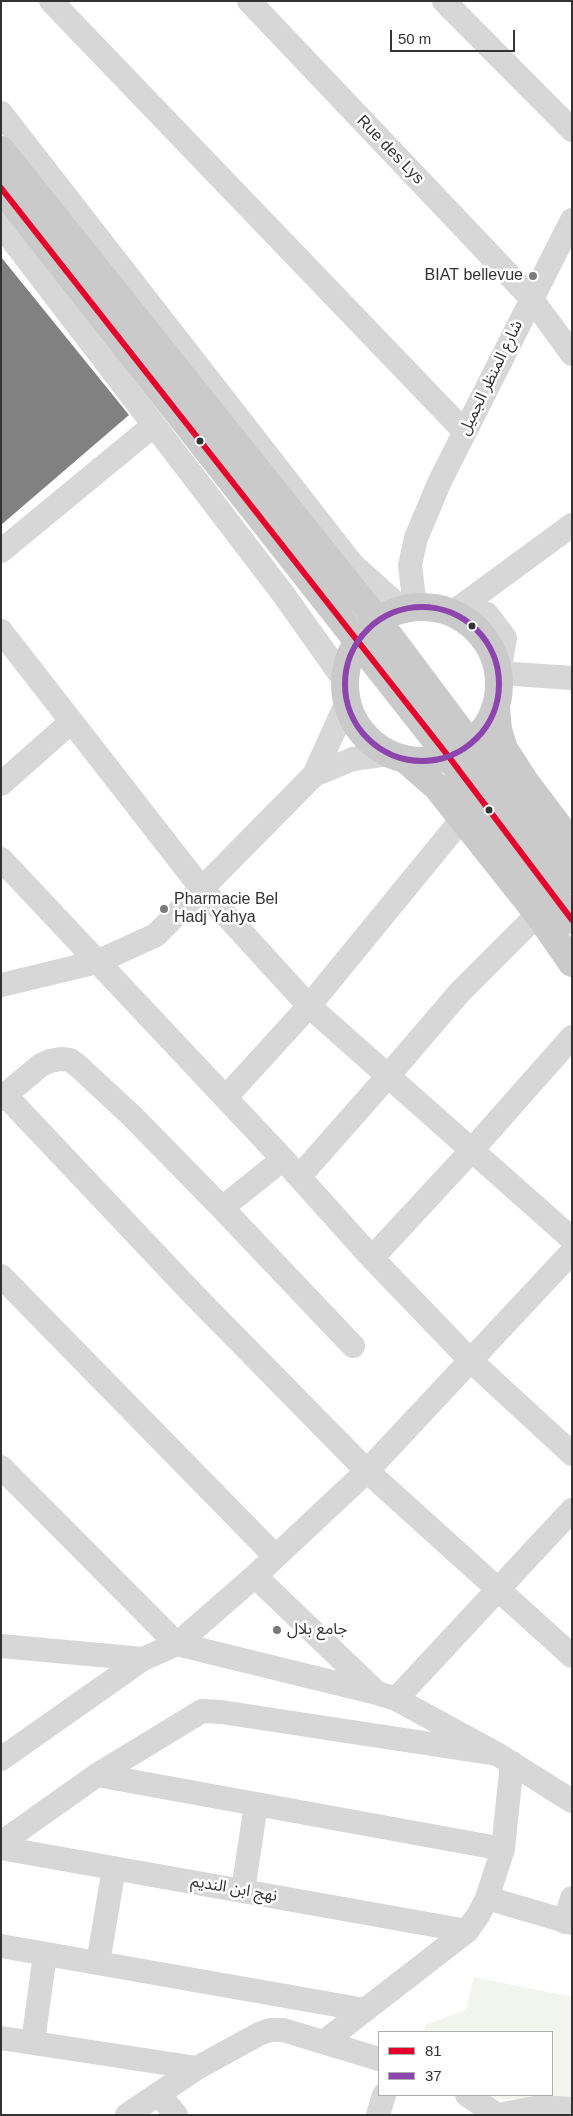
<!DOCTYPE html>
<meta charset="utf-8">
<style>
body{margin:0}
#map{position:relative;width:573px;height:2116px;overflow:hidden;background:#fff;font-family:Helvetica,sans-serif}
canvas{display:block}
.frame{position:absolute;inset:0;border:2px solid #333;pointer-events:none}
.legend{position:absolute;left:378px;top:2031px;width:175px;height:65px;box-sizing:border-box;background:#fff;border:1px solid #adadad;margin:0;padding:6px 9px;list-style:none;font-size:15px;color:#333}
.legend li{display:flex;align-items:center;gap:10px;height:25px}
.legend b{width:25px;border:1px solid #adadad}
.scale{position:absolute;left:390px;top:30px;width:125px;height:22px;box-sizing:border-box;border:2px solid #333;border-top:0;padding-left:6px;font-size:15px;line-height:18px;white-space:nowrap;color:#333;-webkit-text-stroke:4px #fff;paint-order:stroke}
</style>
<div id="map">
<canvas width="573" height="2116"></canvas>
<div class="frame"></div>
<ul class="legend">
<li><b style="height:6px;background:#e4002b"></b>81</li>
<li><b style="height:6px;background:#8e44ad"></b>37</li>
</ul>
<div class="scale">50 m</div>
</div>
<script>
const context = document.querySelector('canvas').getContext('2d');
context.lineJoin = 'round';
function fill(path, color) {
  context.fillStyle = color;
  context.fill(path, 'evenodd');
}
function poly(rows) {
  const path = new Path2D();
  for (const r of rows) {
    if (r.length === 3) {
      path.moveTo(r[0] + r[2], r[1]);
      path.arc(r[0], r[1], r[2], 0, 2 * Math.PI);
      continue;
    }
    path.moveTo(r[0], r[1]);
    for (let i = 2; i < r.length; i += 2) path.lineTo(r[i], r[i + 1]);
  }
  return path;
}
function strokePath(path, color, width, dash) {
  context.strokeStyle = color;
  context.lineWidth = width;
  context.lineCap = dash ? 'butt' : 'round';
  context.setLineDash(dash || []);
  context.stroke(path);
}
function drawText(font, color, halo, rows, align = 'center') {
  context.font = font + ' Helvetica,"Noto Sans Arabic",sans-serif';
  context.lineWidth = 5;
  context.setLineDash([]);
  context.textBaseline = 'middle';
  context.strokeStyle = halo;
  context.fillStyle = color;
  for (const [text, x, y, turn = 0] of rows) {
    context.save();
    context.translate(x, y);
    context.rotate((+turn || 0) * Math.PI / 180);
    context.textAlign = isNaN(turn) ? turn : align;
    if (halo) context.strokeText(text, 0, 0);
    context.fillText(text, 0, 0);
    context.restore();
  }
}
fill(poly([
 [474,1977,572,1997,572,2099,492,2099,486,2095,552,2095,552,2032,424,2032,425,2025,466,2010]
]), '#f1f5ed');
fill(poly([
 [1,257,129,415,1,525]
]), '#818181');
strokePath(poly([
 [51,1,465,432],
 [249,1,531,298,572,354],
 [444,1,572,130],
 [1,113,353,565,402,609],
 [1,225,281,591,345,681],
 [1,551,154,425],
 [415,607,410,565,416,538,440,481,572,220],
 [452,613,487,614,505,638,499,673,572,678],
 [452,613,572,525],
 [1,631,202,889,309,1006,462,819],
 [314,775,353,759,388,754],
 [1,784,71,722],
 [1,859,283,1159],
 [1,985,97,962,156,935,314,775,347,702],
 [5,1095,41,1065,50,1061,61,1059,70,1060,77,1065,132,1116,222,1208,353,1346],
 [226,1097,309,1006,572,1239],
 [1,1099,5,1095,194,1295,367,1471,572,1656],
 [299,1177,388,1076,459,993,538,914],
 [222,1208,283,1159,372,1258,470,1360,572,1454],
 [372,1258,472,1150,572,1037],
 [1,1276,275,1556],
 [1,1467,177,1644,377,1693],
 [255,1576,377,1693,396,1699,572,1510],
 [1,1646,143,1659],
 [396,1699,497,1754,572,1801],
 [1,1759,143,1659,177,1644,255,1576,367,1471,572,1252],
 [97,1775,503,1849],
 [1,1843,97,1775,202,1711,221,1712,497,1754],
 [1,1848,467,1931],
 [243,1891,256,1804],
 [487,1898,572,1923],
 [565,1922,572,1898],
 [1,1946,365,2010],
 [98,1963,114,1868],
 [1,2038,197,2068],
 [325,2041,467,1931,479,1914,487,1898,503,1849,512,1763],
 [33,2042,45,1954],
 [159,2094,176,2115],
 [467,2095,497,2115],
 [127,2115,197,2068,259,2034,270,2030,283,2030,379,2059],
 [378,2115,384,2095],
 [498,2115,540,2107,572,2109]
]), '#d7d7d7', 24);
strokePath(poly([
 [1,150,378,621,572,880],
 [1,188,449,757,572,920],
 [422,684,77],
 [496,708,498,730,504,749,526,783,572,844],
 [406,760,437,787,538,914,572,963]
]), '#cacaca', 28);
strokePath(poly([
 [1,188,449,757,572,920]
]), '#e4002b', 6);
strokePath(poly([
 [422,684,77]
]), '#8e44ad', 6);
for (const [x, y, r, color] of [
 [533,276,5,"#7a7a7a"],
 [200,441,4.5,"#333"],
 [472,626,4.5,"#333"],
 [489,810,4.5,"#333"],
 [164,909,5,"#7a7a7a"],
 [277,1630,5,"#7a7a7a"]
]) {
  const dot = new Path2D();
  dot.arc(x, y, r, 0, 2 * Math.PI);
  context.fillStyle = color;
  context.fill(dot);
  strokePath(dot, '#fff', 2);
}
drawText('16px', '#333', '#fff', [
 ["Rue des Lys",390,150,46],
 ["شارع المنظر الجميل",491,378,-64],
 ["نهج ابن النديم",234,1889,10]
]);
drawText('16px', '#333', '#fff', [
 ["BIAT bellevue",523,276,"right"],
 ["Pharmacie Bel",174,900],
 ["Hadj Yahya",174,918],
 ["جامع بلال",287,1630]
], 'left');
</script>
